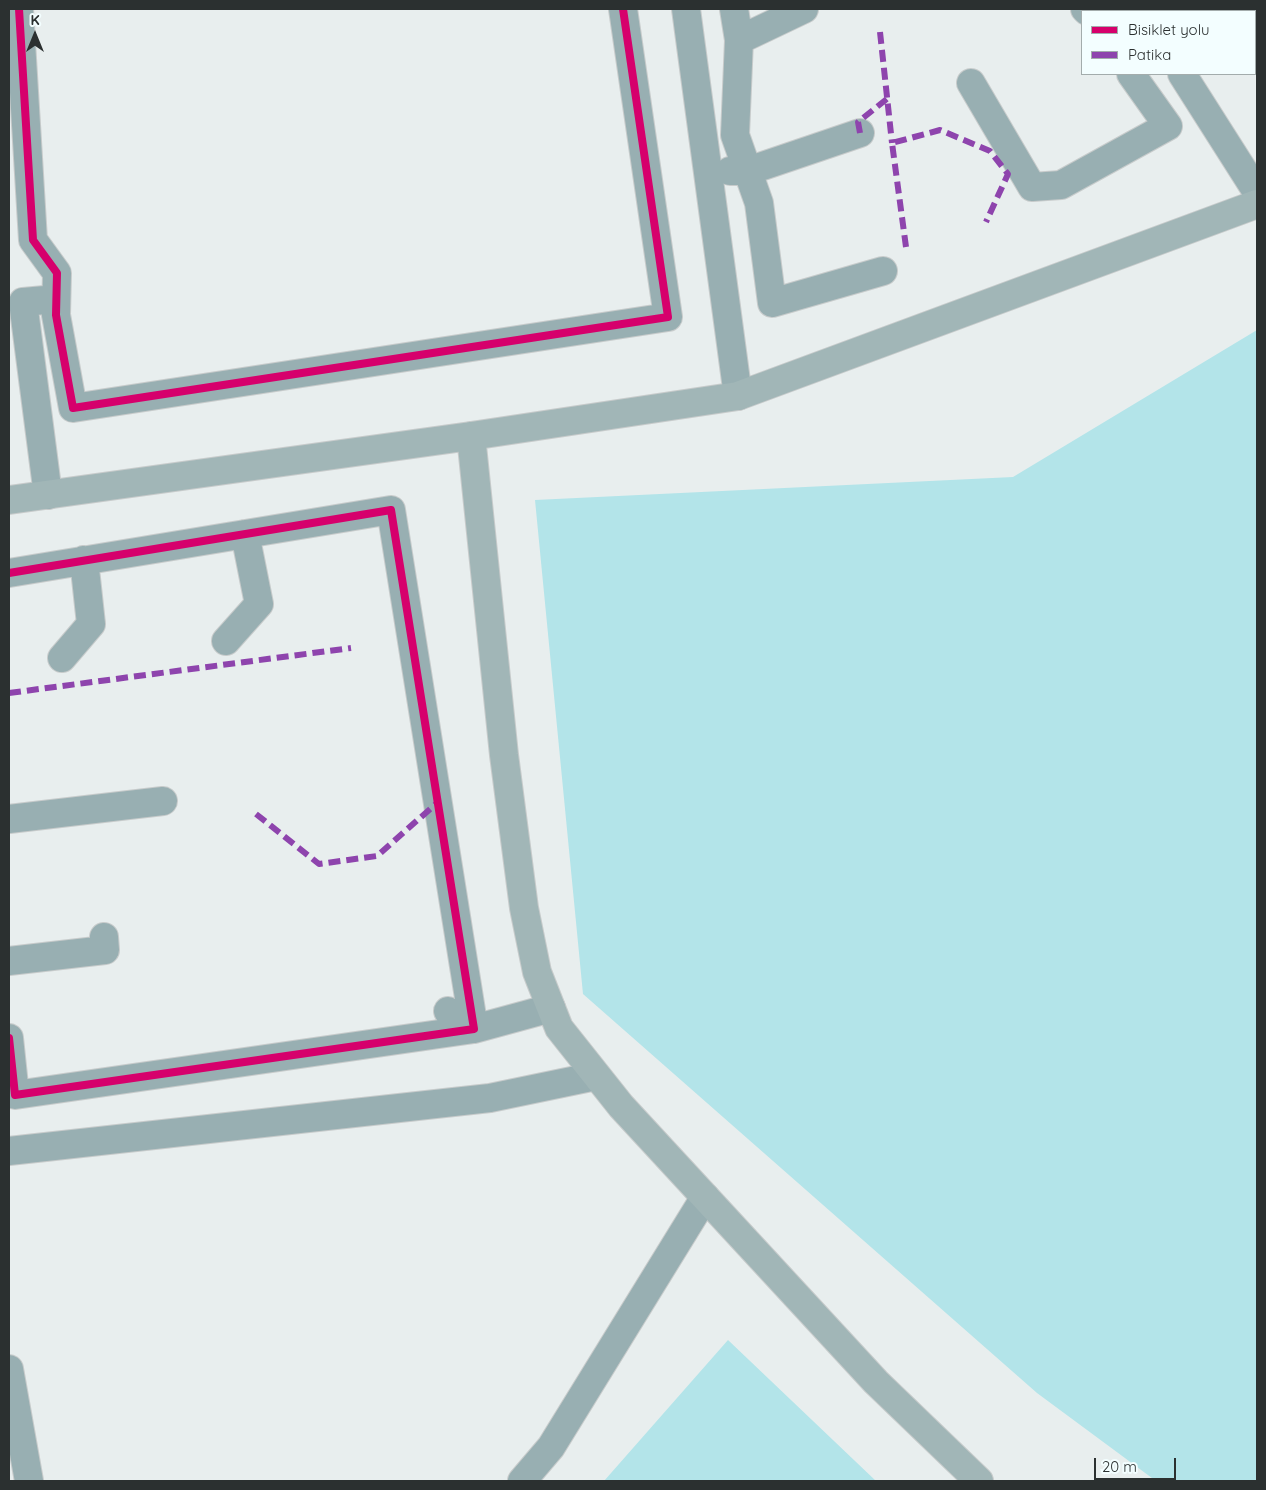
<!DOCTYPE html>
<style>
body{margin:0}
#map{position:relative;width:1266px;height:1490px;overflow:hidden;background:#e8eeee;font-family:Quicksand,sans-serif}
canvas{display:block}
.frame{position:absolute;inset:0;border:10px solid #2b3030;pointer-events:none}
.legend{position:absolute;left:1081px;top:10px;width:175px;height:65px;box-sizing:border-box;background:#f3feff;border:1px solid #a3acac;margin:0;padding:6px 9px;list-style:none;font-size:15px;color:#2b3030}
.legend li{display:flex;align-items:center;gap:10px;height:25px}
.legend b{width:25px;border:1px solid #a3acac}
.north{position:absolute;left:10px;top:10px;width:50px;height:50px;-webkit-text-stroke:4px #f3feff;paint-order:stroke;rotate:0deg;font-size:14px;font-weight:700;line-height:20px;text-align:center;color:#2b3030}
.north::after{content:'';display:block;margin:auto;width:18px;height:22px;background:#2b3030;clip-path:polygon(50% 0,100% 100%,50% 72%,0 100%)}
.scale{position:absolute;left:1094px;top:1458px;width:82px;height:22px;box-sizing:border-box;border:2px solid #2b3030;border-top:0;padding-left:6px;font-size:15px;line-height:18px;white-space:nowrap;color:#2b3030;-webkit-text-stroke:4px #f3feff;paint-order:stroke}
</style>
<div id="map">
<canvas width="1266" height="1490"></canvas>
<div class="frame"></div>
<ul class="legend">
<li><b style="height:6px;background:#d6006c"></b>Bisiklet yolu</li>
<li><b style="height:6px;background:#8e44ad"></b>Patika</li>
</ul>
<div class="north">K</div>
<div class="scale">20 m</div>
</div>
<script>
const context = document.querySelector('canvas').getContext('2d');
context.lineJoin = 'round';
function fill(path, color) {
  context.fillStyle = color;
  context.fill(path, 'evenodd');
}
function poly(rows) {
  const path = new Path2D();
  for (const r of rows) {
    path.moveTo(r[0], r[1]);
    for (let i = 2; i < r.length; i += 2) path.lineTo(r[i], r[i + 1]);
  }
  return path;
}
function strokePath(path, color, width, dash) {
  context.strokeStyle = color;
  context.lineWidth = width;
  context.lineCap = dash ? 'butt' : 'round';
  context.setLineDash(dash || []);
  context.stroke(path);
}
fill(poly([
 [1257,330,1257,1481,1156,1481,1037,1393,583,994,535,500,1013,477],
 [728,1340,876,1481,604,1481]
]), '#b3e4e9');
const street = poly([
 [19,9,33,240,57,273,56,315,73,408,668,317,623,9],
 [686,9,738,396],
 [734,9,739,40,804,9],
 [1085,9,1087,11],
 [1141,9,1142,11],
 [739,40,735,135,759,203,772,303,883,271],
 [1182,74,1257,192],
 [971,83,1032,187,1061,185,1168,126,1131,74],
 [730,171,748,171,860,133],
 [48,495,23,302,56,299],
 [9,573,391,510,474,1029,15,1095,9,1038],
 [226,641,259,604,245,534],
 [62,658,91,624,84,560],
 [9,819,163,801],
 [9,961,105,950,104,937],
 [448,1011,474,1029,551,1008],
 [9,1151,490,1098,596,1076],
 [9,1369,29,1481],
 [522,1481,551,1447,705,1197]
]);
const secondary = poly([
 [471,436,504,755,524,908,537,972,559,1028,621,1106,876,1382,979,1481],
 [9,500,471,436,738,396,1257,204]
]);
strokePath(street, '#c7cbcb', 30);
strokePath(secondary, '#c7cbcb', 30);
strokePath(street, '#98afb2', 28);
strokePath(secondary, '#a1b6b7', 28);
strokePath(poly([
 [880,32,892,143],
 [860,133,858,122,888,98],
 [906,247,892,143,940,130,990,151,1008,174,986,222],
 [9,693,351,648],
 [256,814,319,864,377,856,438,802]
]), '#8e44ad', 6, [12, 6]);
strokePath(poly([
 [19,9,33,240,57,273,56,315,73,408,668,317,623,9],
 [9,573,391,510,474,1029,15,1095,9,1038]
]), '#d6006c', 8);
</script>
